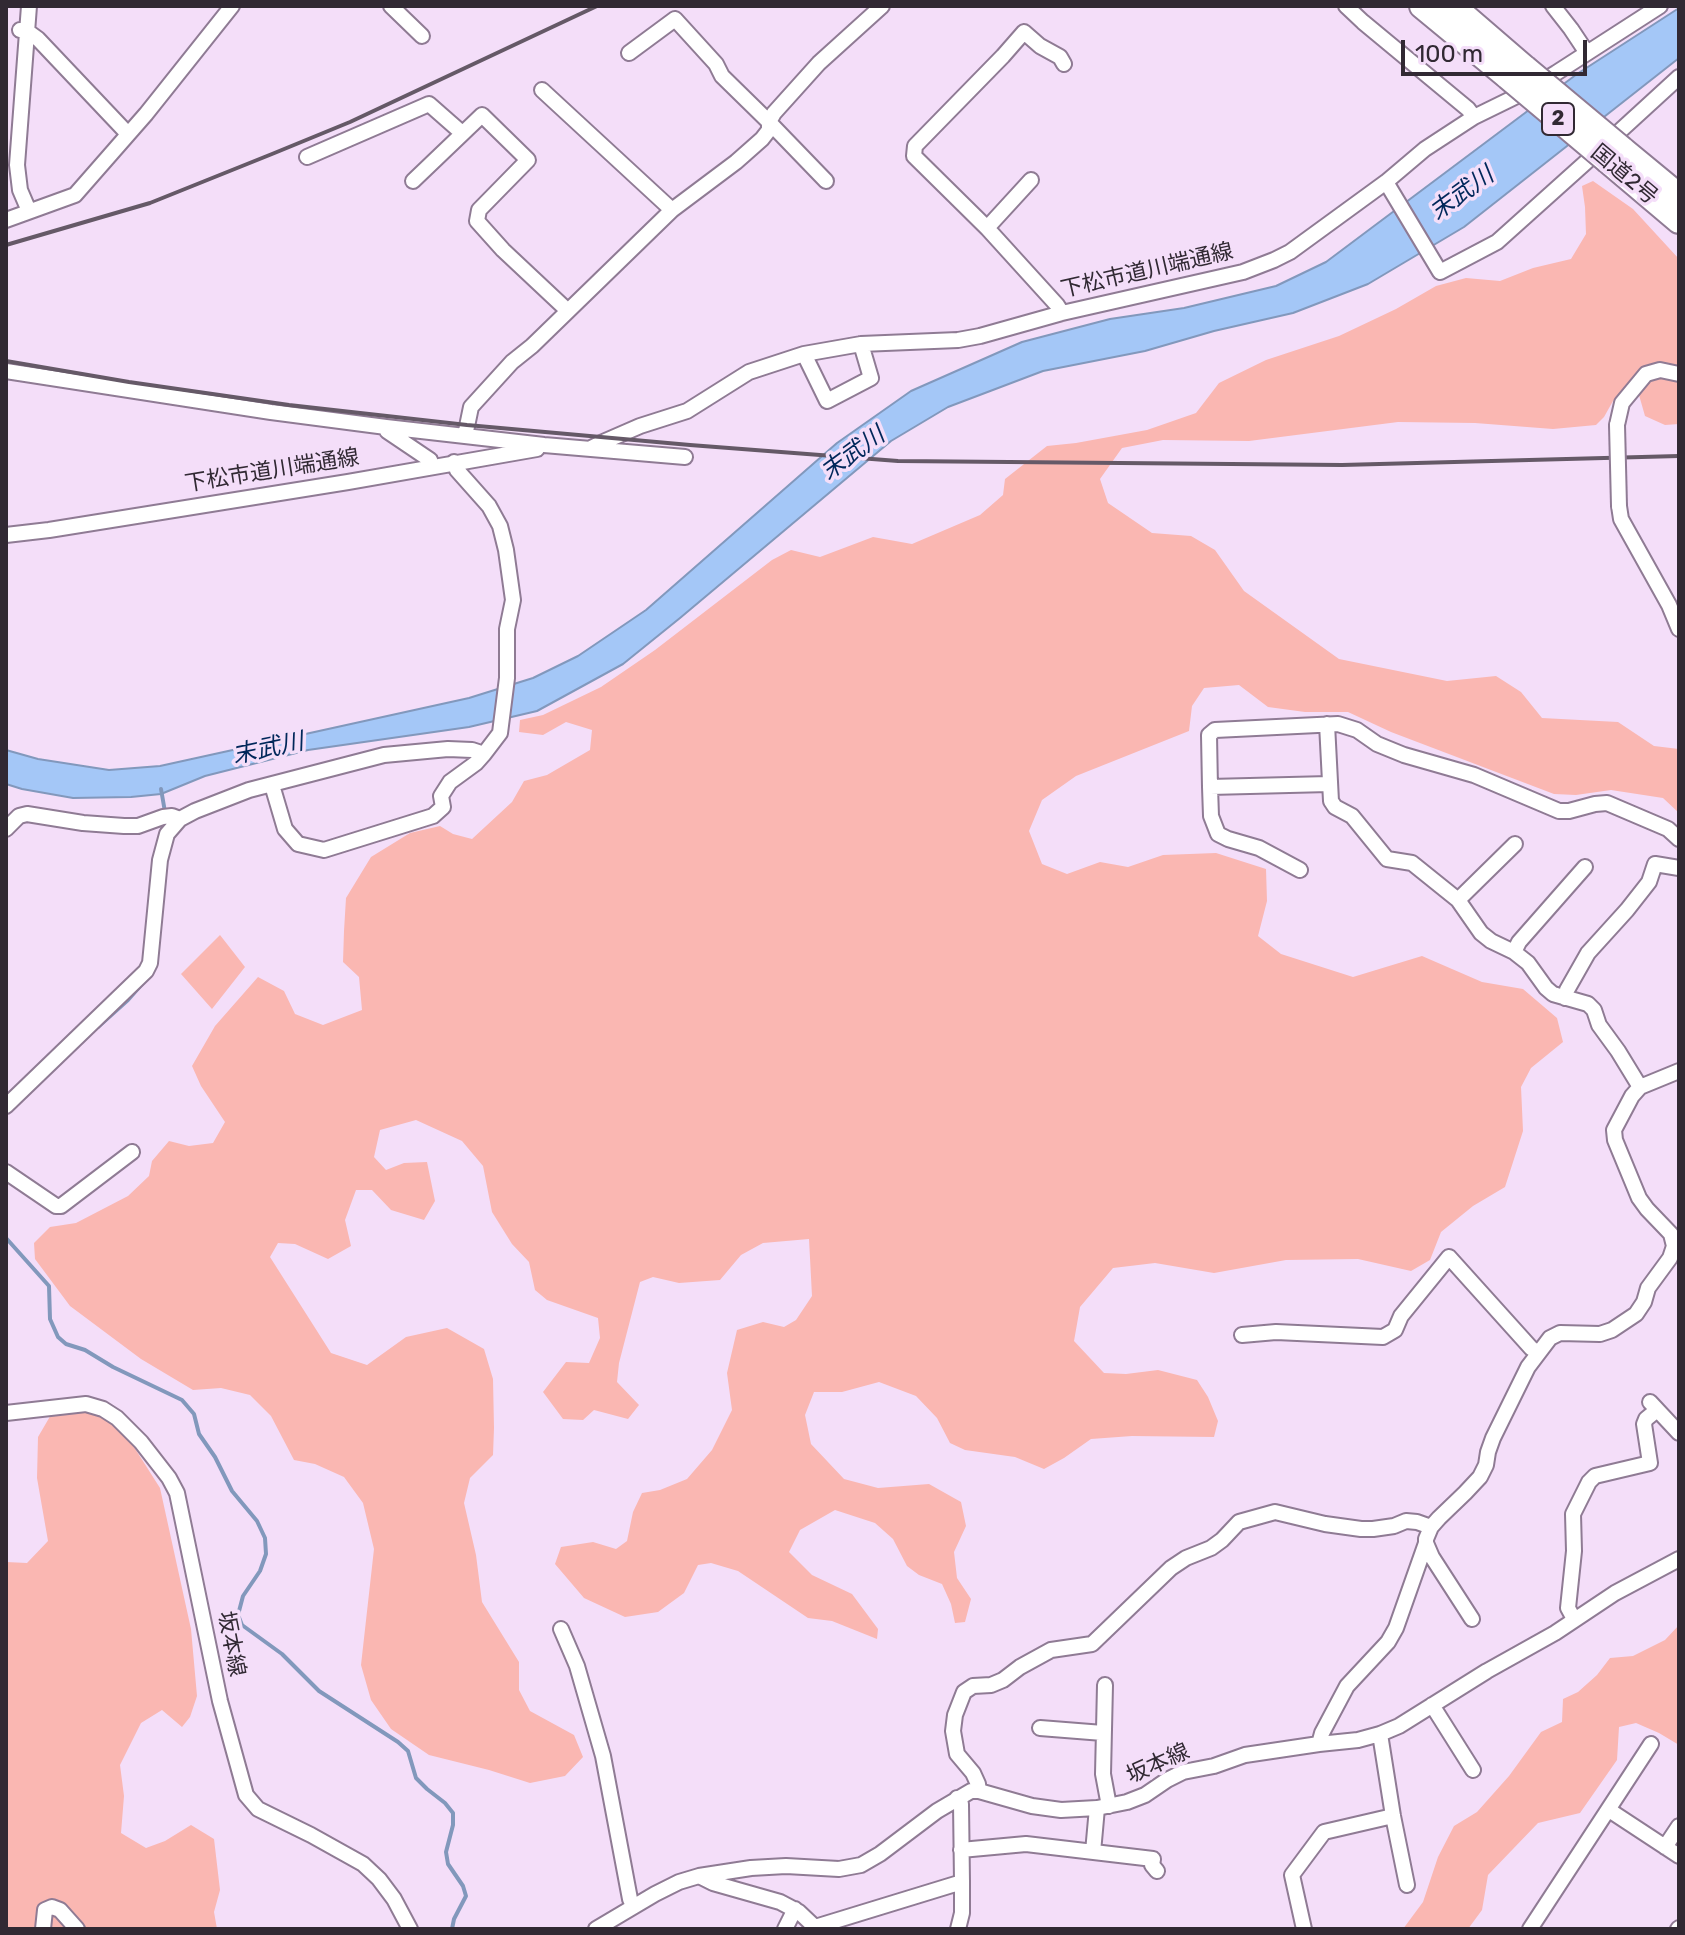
<!DOCTYPE html>
<meta charset="utf-8">
<style>
body{margin:0}
#map{position:relative;width:1685px;height:1935px;overflow:hidden;background:#f4def9;font-family:Rubik,sans-serif}
canvas{display:block}
.frame{position:absolute;inset:0;border:8px solid #312933;pointer-events:none}
.scale{position:absolute;left:1401px;top:40px;width:186px;height:36px;box-sizing:border-box;border:4px solid #312933;border-top:0;padding-left:10px;font-size:24px;line-height:28px;white-space:nowrap;color:#312933;-webkit-text-stroke:6px #f4def9;paint-order:stroke}
</style>
<div id="map">
<canvas width="1685" height="1935"></canvas>
<div class="frame"></div>
<div class="scale">100 m</div>
</div>
<script>
const context = document.querySelector('canvas').getContext('2d');
context.lineJoin = 'round';
function fill(path, color) {
  context.fillStyle = color;
  context.fill(path, 'evenodd');
}
function poly(rows) {
  const path = new Path2D();
  for (const r of rows) {
    path.moveTo(r[0], r[1]);
    for (let i = 2; i < r.length; i += 2) path.lineTo(r[i], r[i + 1]);
  }
  return path;
}
function strokePath(path, color, width, dash) {
  context.strokeStyle = color;
  context.lineWidth = width;
  context.lineCap = dash ? 'butt' : 'round';
  context.setLineDash(dash || []);
  context.stroke(path);
}
function drawText(font, color, halo, rows, align = 'center') {
  context.font = font + ' Rubik,"Noto Sans JP",sans-serif';
  context.lineWidth = 7;
  context.setLineDash([]);
  context.textBaseline = 'middle';
  context.strokeStyle = halo;
  context.fillStyle = color;
  for (const [text, x, y, turn = 0] of rows) {
    context.save();
    context.translate(x, y);
    context.rotate((+turn || 0) * Math.PI / 180);
    context.textAlign = isNaN(turn) ? turn : align;
    if (halo) context.strokeText(text, 0, 0);
    context.fillText(text, 0, 0);
    context.restore();
  }
}
fill(poly([
 [1593,181,1633,209,1679,259,1679,424,1665,425,1645,416,1639,395,1623,392,1613,401,1604,417,1596,425,1553,429,1475,423,1398,422,1249,441,1163,440,1122,448,1100,479,1108,503,1152,533,1191,536,1215,550,1244,591,1339,659,1447,681,1496,676,1521,692,1542,718,1618,722,1654,746,1679,749,1679,813,1663,798,1611,790,1576,795,1554,794,1391,732,1348,712,1305,712,1268,707,1239,685,1204,688,1192,706,1189,731,1076,776,1042,800,1029,831,1042,864,1067,874,1100,862,1128,867,1163,855,1216,853,1266,869,1267,901,1258,936,1281,954,1353,977,1422,956,1482,982,1523,989,1557,1018,1563,1042,1531,1068,1521,1087,1523,1131,1505,1187,1473,1206,1441,1232,1430,1260,1411,1271,1358,1259,1286,1260,1214,1273,1155,1263,1113,1268,1080,1307,1074,1341,1104,1373,1126,1374,1158,1370,1197,1380,1208,1397,1218,1421,1214,1437,1132,1436,1091,1439,1064,1458,1044,1469,1015,1457,965,1450,950,1443,937,1418,916,1396,879,1382,842,1392,814,1392,805,1415,811,1444,844,1479,878,1488,929,1484,961,1502,966,1526,954,1552,957,1578,971,1599,965,1622,955,1623,951,1604,942,1584,919,1575,907,1566,893,1539,875,1523,835,1510,800,1530,789,1552,812,1575,852,1594,878,1629,877,1639,832,1621,808,1618,738,1571,711,1563,698,1565,684,1593,658,1612,625,1617,584,1598,555,1564,561,1547,593,1542,616,1549,627,1541,633,1512,642,1493,660,1490,687,1479,712,1450,732,1410,727,1373,737,1330,763,1322,784,1327,796,1320,812,1296,809,1239,763,1243,741,1255,720,1280,679,1283,653,1277,640,1282,619,1363,617,1382,639,1405,628,1419,594,1410,583,1420,563,1419,543,1392,566,1362,589,1363,600,1338,598,1318,547,1300,535,1290,529,1262,512,1244,492,1212,483,1166,462,1141,416,1120,380,1130,374,1157,386,1170,404,1163,427,1162,435,1201,424,1220,391,1210,372,1190,356,1190,345,1220,351,1246,328,1259,295,1244,278,1243,270,1257,331,1353,367,1365,406,1337,447,1328,484,1349,493,1379,494,1428,493,1455,470,1478,464,1503,476,1555,482,1602,519,1662,519,1690,530,1711,574,1735,583,1757,565,1776,530,1783,489,1770,429,1755,391,1729,371,1700,361,1665,374,1549,363,1503,344,1477,315,1464,294,1460,271,1416,250,1395,221,1388,193,1390,141,1359,70,1306,35,1259,34,1243,50,1227,76,1223,128,1196,149,1176,152,1161,169,1141,189,1146,213,1143,225,1122,201,1086,192,1066,215,1026,258,977,284,991,295,1014,323,1025,362,1010,359,977,343,962,344,931,346,898,371,857,410,833,440,826,453,834,472,839,512,802,524,781,547,775,590,750,592,730,566,722,543,735,519,732,520,720,543,715,601,687,655,650,772,560,791,550,820,557,873,537,912,544,980,515,1003,495,1005,479,1047,446,1076,443,1147,430,1196,413,1219,383,1266,360,1339,336,1396,309,1436,286,1466,278,1500,281,1533,268,1571,259,1586,234,1585,207,1582,186],
 [220,935,245,967,212,1009,181,974],
 [89,1412,111,1422,134,1447,160,1488,191,1629,197,1696,190,1717,182,1727,162,1710,141,1723,120,1765,124,1796,121,1833,146,1848,165,1841,191,1825,214,1839,220,1890,214,1912,217,1929,6,1929,6,1562,27,1563,48,1541,37,1478,38,1437,52,1413],
 [1679,1625,1679,1745,1659,1733,1636,1723,1619,1727,1617,1760,1580,1813,1538,1823,1488,1875,1482,1910,1468,1929,1403,1929,1423,1902,1438,1857,1454,1826,1477,1812,1509,1776,1541,1732,1562,1722,1563,1699,1578,1692,1597,1675,1610,1658,1633,1656,1665,1640]
]), '#fab7b2');
const water = poly([
 [1679,8,1679,58,1464,227,1368,284,1293,313,1214,331,1145,351,1043,371,948,407,891,441,680,618,623,664,537,711,469,727,308,750,205,776,161,794,131,797,73,798,22,789,6,784,6,750,38,759,109,770,160,766,469,698,533,678,578,656,646,610,837,443,911,391,1022,342,1110,319,1184,308,1276,286,1326,262,1577,74,1679,8]
]);
fill(water, '#a4c7f7');
strokePath(water, '#8298bc', 2);
strokePath(poly([
 [161,789,165,812],
 [98,1027,128,1000,143,983],
 [6,1238,49,1286,50,1319,58,1337,66,1344,85,1350,113,1367,182,1400,194,1414,199,1434,215,1457,232,1491,257,1521,265,1538,266,1554,260,1571,243,1596,238,1615,242,1625,282,1654,319,1691,398,1742,408,1751,416,1778,427,1789,445,1803,453,1813,453,1825,446,1852,448,1864,463,1886,466,1896,454,1919,452,1929]
]), '#8298bc', 4);
const street = poly([
 [29,6,17,165,20,190,29,211],
 [391,6,422,36],
 [1346,6,1363,22,1468,109,1474,117],
 [1553,6,1571,29,1587,53],
 [20,30,27,31,38,39,128,134],
 [629,53,675,19,716,64,722,76,769,122,826,181],
 [542,90,672,210],
 [307,157,429,104,462,133],
 [413,181,482,115,528,160,479,210,477,221,503,250,568,311],
 [1386,182,1440,272,1497,242,1585,163,1679,77],
 [6,220,75,195,146,114,232,6],
 [987,228,1031,180],
 [1062,313,1057,305,987,228,914,156,915,146,1003,56,1024,32,1040,46,1060,57,1064,64],
 [804,354,827,401,871,378,861,344],
 [6,371,271,412,386,427,544,445,685,457],
 [1617,425,1622,403,1646,374,1660,370,1679,374],
 [386,428,387,431,430,460,432,466],
 [465,436,471,407,512,362,532,346,672,210,736,162,762,139,769,130,769,122,774,113,819,63,882,6],
 [591,448,601,443,640,426,687,411,749,372,804,354,861,344,958,340,980,336,1062,313,1243,272,1274,260,1290,252,1386,182,1425,149,1474,117,1521,94,1556,73,1660,6],
 [1619,506,1621,519,1669,605,1679,629],
 [6,535,49,530,348,482,537,449],
 [1327,724,1331,801,1335,807,1352,816,1387,859,1412,863,1458,900,1481,933,1491,941,1514,952,1528,963,1546,988,1553,994,1588,1004,1594,1010,1599,1025,1618,1051,1640,1087],
 [272,785,285,829,298,844,324,850,433,816,443,807,441,796,450,782,476,763,484,754],
 [1210,787,1329,784],
 [6,829,19,816,27,814,83,823,124,826,138,826,163,817,172,816,180,819],
 [1300,870,1259,848,1228,839,1218,834,1211,816,1210,787,1209,735,1215,730,1338,724,1357,730,1377,744,1404,755,1474,775,1559,811,1569,811,1595,804,1607,803,1668,829,1679,839],
 [1458,900,1515,844],
 [1514,952,1519,942,1585,867],
 [1565,998,1567,990,1588,953,1627,910,1649,882,1655,864,1679,868],
 [6,1106,146,971,150,963,160,860,167,834,180,819,195,811,249,790,384,755,448,749,472,750,484,754,500,733,507,678,507,629,513,600,506,550,500,526,489,506,457,470,454,462],
 [6,1172,56,1206,61,1206,132,1152],
 [1242,1335,1276,1332,1383,1337,1395,1330,1401,1316,1449,1257,1531,1348,1538,1353],
 [1650,1402,1679,1433],
 [6,1413,86,1404,103,1409,117,1418,141,1442,169,1478,177,1493,220,1701,246,1795,258,1809,311,1835,363,1864,379,1879,394,1899,410,1929],
 [1472,1619,1432,1557,1426,1543,1426,1539,1431,1527,1439,1518,1465,1493,1480,1477,1486,1465,1488,1452,1493,1438,1528,1367,1550,1338,1560,1333,1600,1334,1612,1330,1636,1314,1644,1302,1648,1288,1670,1258,1674,1246,1671,1234,1647,1209,1639,1198,1615,1140,1614,1130,1632,1096,1640,1087,1679,1071],
 [1574,1619,1568,1608,1574,1551,1573,1514,1589,1482,1595,1476,1650,1463,1644,1424,1646,1419,1657,1410],
 [561,1629,577,1666,603,1756,630,1899,633,1906],
 [1105,1685,1103,1774,1109,1806],
 [1432,1705,1473,1770],
 [1040,1728,1103,1733],
 [1380,1734,1393,1816,1407,1885],
 [1319,1744,1322,1733,1347,1686,1388,1642,1396,1628,1426,1543],
 [979,1791,978,1784,973,1773,957,1754,953,1731,955,1715,964,1692,973,1686,991,1685,1003,1680,1020,1667,1051,1650,1092,1644,1171,1568,1186,1558,1211,1548,1222,1540,1239,1522,1275,1512,1325,1524,1361,1529,1373,1529,1394,1526,1406,1521,1417,1522,1431,1527],
 [957,1798,961,1804,962,1882,962,1913,958,1929],
 [1609,1810,1679,1856],
 [1665,1847,1679,1826],
 [961,1850,1026,1844,1153,1859,1152,1865,1157,1871],
 [1093,1852,1097,1808],
 [699,1876,713,1883,780,1902,799,1912,817,1929],
 [815,1927,962,1882],
 [43,1929,45,1910,52,1907,60,1910,77,1929],
 [596,1929,655,1894,679,1882,699,1876,751,1868,786,1866,839,1869,861,1865,880,1854,937,1811,971,1791,979,1791,1032,1806,1061,1810,1097,1808,1127,1802,1145,1795,1167,1780,1183,1772,1214,1766,1245,1755,1319,1744,1358,1740,1380,1734,1399,1726,1487,1671,1555,1633,1615,1593,1679,1559],
 [785,1929,795,1909],
 [1304,1929,1292,1875,1324,1832,1393,1816],
 [1530,1929,1651,1744],
 [1678,1929,1679,1928]
]);
const highway = poly([
 [1422,6,1508,77],
 [1453,6,1525,68],
 [1622,149,1679,196],
 [1608,161,1679,221]
]);
strokePath(street, '#8f7b94', 18);
strokePath(highway, '#8f7b94', 28);
strokePath(street, '#fff', 14);
strokePath(highway, '#fff', 24);
strokePath(poly([
 [6,245,150,203,272,154,350,122,597,6],
 [6,361,129,382,289,405,467,425,690,445,898,461,1342,465,1679,456]
]), '#655967', 4);
const streetBridge = poly([
 [1617,425,1619,506]
]);
const highwayBridge = poly([
 [1525,68,1622,149],
 [1508,77,1608,161]
]);
strokePath(streetBridge, '#8f7b94', 18, []);
strokePath(highwayBridge, '#8f7b94', 28, []);
strokePath(streetBridge, '#fff', 14);
strokePath(highwayBridge, '#fff', 24);
for (const [x, y, w] of [
 [1558,119,32]
]) {
  const box = new Path2D();
  box.roundRect(x - w / 2, y - 16, w, 32, 6);
  context.fillStyle = '#f4def9';
  context.fill(box);
  strokePath(box, '#312933', 2);
}
drawText('bold 20px', '#312933', null, [
 ["2",1558,119]
]);
drawText('22px', '#312933', '#f4def9', [
 ["国道2号",1624,175,40],
 ["下松市道川端通線",1147,271,-13],
 ["下松市道川端通線",272,471,-9],
 ["坂本線",231,1644,79],
 ["坂本線",1158,1764,-24]
]);
drawText('italic 24px', '#00275a', '#f4def9', [
 ["末武川",1462,194,-36],
 ["末武川",853,454,-36],
 ["末武川",268,749,-12]
]);
</script>
